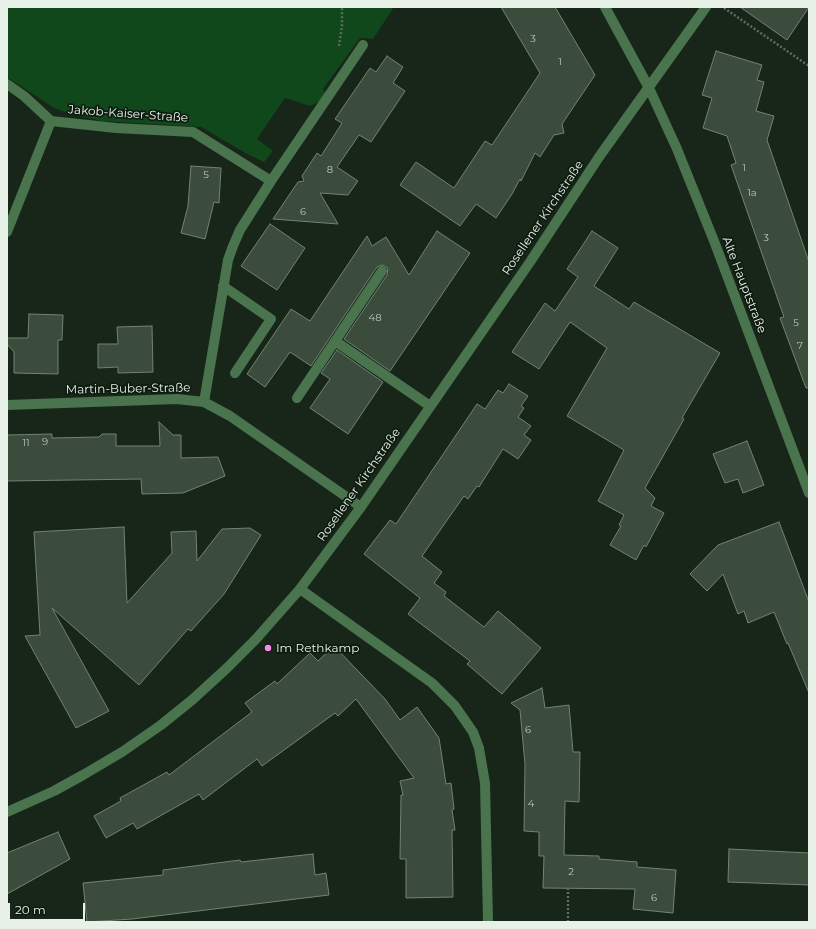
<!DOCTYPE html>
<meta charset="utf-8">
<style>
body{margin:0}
#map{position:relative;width:816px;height:929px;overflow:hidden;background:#172619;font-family:Montserrat,sans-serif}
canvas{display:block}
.frame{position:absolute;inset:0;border:8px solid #e7f1e8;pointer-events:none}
.scale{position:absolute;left:8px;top:903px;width:77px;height:18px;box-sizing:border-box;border:2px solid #e7f1e8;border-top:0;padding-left:5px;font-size:12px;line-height:14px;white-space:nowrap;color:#e7f1e8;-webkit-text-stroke:3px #0e1c10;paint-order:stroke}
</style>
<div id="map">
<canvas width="816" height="929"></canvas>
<div class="frame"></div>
<div class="scale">20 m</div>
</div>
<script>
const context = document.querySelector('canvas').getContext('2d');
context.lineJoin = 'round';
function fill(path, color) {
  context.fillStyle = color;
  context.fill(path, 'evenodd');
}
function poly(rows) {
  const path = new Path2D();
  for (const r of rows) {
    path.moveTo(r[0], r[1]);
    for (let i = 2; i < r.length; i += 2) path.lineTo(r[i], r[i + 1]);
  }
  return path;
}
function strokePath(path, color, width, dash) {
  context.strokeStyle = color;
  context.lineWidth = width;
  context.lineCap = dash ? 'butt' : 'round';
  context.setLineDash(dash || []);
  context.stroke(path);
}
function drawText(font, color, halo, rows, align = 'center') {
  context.font = font + ' Montserrat,sans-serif';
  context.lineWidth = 3.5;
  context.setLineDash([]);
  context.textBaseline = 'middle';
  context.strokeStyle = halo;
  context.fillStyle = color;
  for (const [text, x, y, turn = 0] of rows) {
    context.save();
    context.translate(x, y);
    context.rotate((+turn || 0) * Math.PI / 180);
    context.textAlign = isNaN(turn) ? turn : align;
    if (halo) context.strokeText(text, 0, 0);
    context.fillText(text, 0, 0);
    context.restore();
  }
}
fill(poly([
 [7,7,394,7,373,39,360,38,323,89,326,95,319,102,310,106,285,98,257,139,273,151,264,162,249,155,201,127,102,121,70,114,54,108,7,77]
]), '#10471b');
const building = poly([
 [501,7,555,7,595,75,562,124,564,133,554,135,540,157,535,153,521,181,520,179,512,194,496,218,476,204,460,226,400,185,416,162,454,188,485,141,492,145,540,73,501,7],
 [740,7,809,7,787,40,740,7],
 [716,51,762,65,757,80,764,82,756,111,774,116,767,140,809,262,809,388,806,388,780,318,784,317,731,165,736,163,727,136,703,128,712,98,702,95,716,51],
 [387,56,403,67,393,83,405,91,371,142,359,135,337,167,358,181,348,195,320,193,338,224,273,219,298,182,304,181,302,176,317,153,321,156,342,123,335,119,370,68,376,72,387,56],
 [191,166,221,168,219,203,214,202,205,239,181,233,188,206,191,166],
 [270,224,305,248,277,290,241,266,270,224],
 [437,231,470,253,390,371,344,339,387,275,388,268,382,265,377,267,311,366,290,352,265,387,247,374,291,309,310,321,367,236,372,246,386,237,409,275,437,231],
 [592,231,618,248,594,286,629,309,634,302,720,353,682,418,684,419,645,488,655,498,651,506,664,513,646,547,644,545,636,560,610,545,621,526,619,525,624,515,598,501,624,450,567,416,607,348,570,322,539,369,512,352,545,303,555,311,578,277,567,269,592,231],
 [29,314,63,315,62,340,58,340,58,374,14,373,14,352,7,344,7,338,28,338,29,314],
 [152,326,153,372,118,373,118,367,98,368,98,344,118,344,117,327,152,326],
 [337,350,383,382,348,434,310,408,330,379,321,373,337,350],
 [509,384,528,396,521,406,524,408,518,417,531,426,524,435,531,440,518,459,503,449,479,487,477,486,468,499,464,496,422,556,442,572,434,583,446,592,444,596,484,627,498,611,541,648,502,694,467,664,470,661,408,614,420,598,364,554,390,520,396,524,477,404,485,409,498,390,503,393,509,384],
 [159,422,173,435,181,435,181,458,218,457,225,476,183,493,142,494,141,479,7,481,7,435,52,434,52,438,99,437,102,434,116,434,116,446,160,446,159,422],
 [747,441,764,485,743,493,738,479,725,483,713,454,747,441],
 [779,522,809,602,809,693,788,643,787,644,774,612,748,623,744,611,738,614,723,574,707,591,690,574,718,545,779,522],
 [124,527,127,603,172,553,171,532,196,531,197,561,222,529,250,528,261,535,224,594,191,631,188,629,139,685,52,608,109,711,76,728,25,636,40,635,34,532,124,527],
 [334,646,385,699,400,720,417,707,439,738,446,784,451,783,454,809,452,810,455,830,452,830,453,897,406,898,406,859,400,859,401,795,403,795,400,781,414,778,356,699,338,716,335,713,262,766,257,759,203,800,199,794,137,829,133,823,106,838,94,816,121,801,120,798,167,772,169,775,252,712,245,703,275,681,277,684,310,653,318,661,334,646],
 [542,688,545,708,569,705,573,752,580,752,579,802,565,801,564,855,599,856,599,859,637,862,637,867,676,870,673,913,633,909,635,889,543,888,544,856,539,856,539,832,524,831,525,764,520,710,511,703,542,688],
 [58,832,70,859,7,894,7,853,58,832],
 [729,849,809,853,809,885,728,882,729,849],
 [313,854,315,875,326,873,329,895,132,919,87,922,83,883,163,875,163,870,240,860,241,862,313,854]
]);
fill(building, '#3b4b3c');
strokePath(building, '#728373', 1);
strokePath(poly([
 [724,8,809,66],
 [339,46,342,26,342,7],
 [568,922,568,888]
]), '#5e6c60', 2.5, [2, 2]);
strokePath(poly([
 [605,7,649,88,677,149,714,241,809,493],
 [7,84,24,96,51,121,116,128,193,132,271,181],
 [7,232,51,121],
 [223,286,271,319,235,373],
 [335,341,430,406],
 [297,398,382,271],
 [204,402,228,260,233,246,240,230,271,181,363,45],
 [7,405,177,399,204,402,230,416,361,507],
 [300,589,432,683,455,706,473,732,479,748,485,783,488,922],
 [7,812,54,791,83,775,122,752,161,725,192,700,227,668,256,639,300,589,361,507,530,262,599,157,706,7]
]), '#49744d', 10);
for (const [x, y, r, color] of [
 [268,648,4,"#f28af3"]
]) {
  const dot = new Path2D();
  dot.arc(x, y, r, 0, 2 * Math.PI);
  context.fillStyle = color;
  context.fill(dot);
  strokePath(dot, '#0e1c10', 1.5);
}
drawText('10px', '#bcc8bd', null, [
 ["3",533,39],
 ["1",560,62],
 ["1",744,168],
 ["8",330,170],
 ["5",206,175],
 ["1a",752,193],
 ["6",303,212],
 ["3",766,238],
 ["48",375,318],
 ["5",796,323],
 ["7",800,346],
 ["9",45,442],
 ["11",26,443],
 ["6",528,730],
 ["4",531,804],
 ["2",571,872],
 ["6",654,898]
]);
drawText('12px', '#e7f1e8', '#0e1c10', [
 ["Jakob-Kaiser-Straße",128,114,4],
 ["Rosellener Kirchstraße",543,218,-56],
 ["Alte Hauptstraße",744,285,69],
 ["Martin-Buber-Straße",128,389,-1],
 ["Rosellener Kirchstraße",359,485,-55]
]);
drawText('12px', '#e7f1e8', '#0e1c10', [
 ["Im Rethkamp",276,648]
], 'left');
</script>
